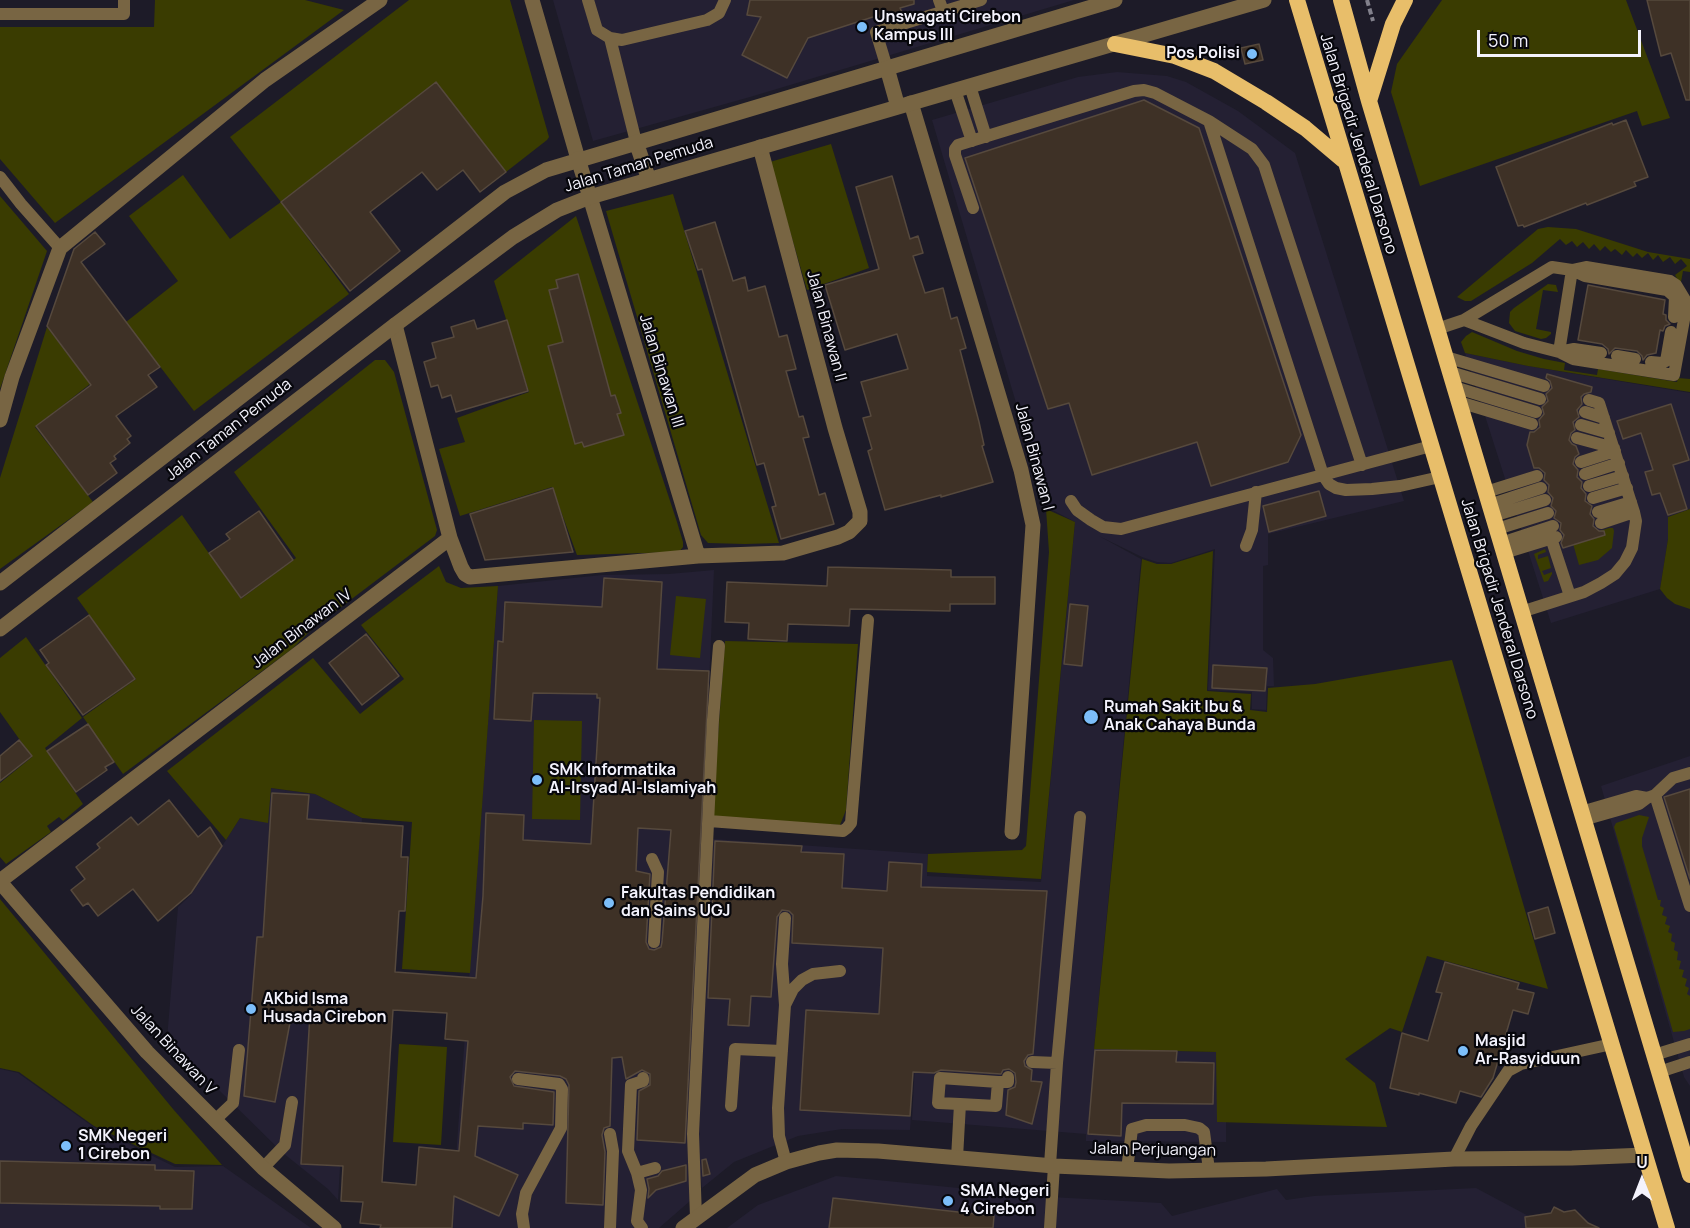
<!DOCTYPE html>
<style>
body{margin:0}
#map{position:relative;width:1690px;height:1228px;overflow:hidden;background:#1d1b28;font-family:Manrope,sans-serif}
canvas{display:block}
.north{position:absolute;left:1612px;top:1150px;width:60px;height:60px;-webkit-text-stroke:4px #07070c;paint-order:stroke;rotate:0deg;font-size:16px;font-weight:700;line-height:24px;text-align:center;color:#f4f3fd}
.north::after{content:'';display:block;margin:auto;width:21px;height:27px;background:#f4f3fd;clip-path:polygon(50% 0,100% 100%,50% 72%,0 100%)}
.scale{position:absolute;left:1477px;top:30px;width:164px;height:27px;box-sizing:border-box;border:3px solid #f4f3fd;border-top:0;padding-left:8px;font-size:18px;line-height:21px;white-space:nowrap;color:#f4f3fd;-webkit-text-stroke:4px #07070c;paint-order:stroke}
</style>
<div id="map">
<canvas width="1690" height="1228"></canvas>
<div class="north">U</div>
<div class="scale">50 m</div>
</div>
<script>
const context = document.querySelector('canvas').getContext('2d');
context.lineJoin = 'round';
function fill(path, color) {
  context.fillStyle = color;
  context.fill(path, 'evenodd');
}
function poly(rows) {
  const path = new Path2D();
  for (const r of rows) {
    path.moveTo(r[0], r[1]);
    for (let i = 2; i < r.length; i += 2) path.lineTo(r[i], r[i + 1]);
  }
  return path;
}
function strokePath(path, color, width, dash) {
  context.strokeStyle = color;
  context.lineWidth = width;
  context.lineCap = dash ? 'butt' : 'round';
  context.setLineDash(dash || []);
  context.stroke(path);
}
function drawText(font, color, halo, rows, align = 'center') {
  context.font = font + ' Manrope,sans-serif';
  context.lineWidth = 4.5;
  context.setLineDash([]);
  context.textBaseline = 'middle';
  context.strokeStyle = halo;
  context.fillStyle = color;
  for (const [text, x, y, turn = 0] of rows) {
    context.save();
    context.translate(x, y);
    context.rotate((+turn || 0) * Math.PI / 180);
    context.textAlign = isNaN(turn) ? turn : align;
    if (halo) context.strokeText(text, 0, 0);
    context.fillText(text, 0, 0);
    context.restore();
  }
}
fill(poly([
 [553,0,1074,0,750,97,593,141],
 [1117,72,1167,76,1186,82,1238,111,1295,153,1404,501,1268,534,1268,565,1263,566,1263,650,1273,658,1274,686,1267,686,1266,710,1252,709,1252,692,1208,690,1215,549,1171,563,1157,562,1142,557,1099,536,1141,559,1094,1049,1217,1052,1217,1122,1226,1122,1226,1142,1086,1141,1086,1134,912,1120,917,1027,910,1130,842,1129,798,1136,734,1162,702,1188,698,1151,713,839,928,854,927,876,1041,882,1075,522,1047,507,932,120,1078,77],
 [1465,353,1528,366,1690,393,1690,509,1668,517,1668,539,1660,589,1551,623],
 [714,570,688,1161,690,1201,659,1228,453,1228,454,1184,498,586,602,575,669,574],
 [1690,756,1690,1086,1684,1077,1601,786],
 [270,788,315,794,362,818,338,1200,328,1189,283,1153,167,1039,178,907,191,895,240,818],
 [0,1069,18,1073,92,1126,175,1167,223,1166,311,1228,0,1228],
 [836,1176,1051,1197,1161,1203,1172,1216,1277,1189,1286,1200,1314,1196,1476,1188,1551,1228,727,1228,758,1205]
]), '#242033');
fill(poly([
 [155,0,305,0,344,10,55,223,0,159,0,27,154,27],
 [409,0,510,0,549,137,547,140,506,172,436,82,281,202,349,294,194,411,126,322,178,281,129,216,183,175,230,239,281,202,230,137],
 [1442,0,1626,0,1670,118,1642,126,1637,111,1420,186,1391,92,1397,64],
 [831,144,869,268,807,290,770,162],
 [673,194,779,543,745,544,708,543,701,535,606,211],
 [0,196,47,251,0,389],
 [576,216,677,522,683,542,683,547,679,552,577,555,552,487,460,516,439,449,465,442,457,418,529,392,494,281],
 [1548,227,1576,229,1648,252,1690,259,1690,272,1683,271,1681,282,1679,282,1675,275,1687,266,1681,259,1675,264,1670,257,1663,262,1658,255,1653,260,1648,253,1642,258,1637,253,1633,257,1626,250,1622,255,1615,249,1611,252,1605,246,1600,251,1594,244,1589,249,1583,242,1577,247,1572,241,1566,245,1560,239,1532,263,1471,301,1465,301,1457,297,1538,229],
 [1548,284,1556,285,1558,292,1543,290,1536,329,1551,332,1551,334,1546,338,1541,339,1515,331,1509,323,1510,312,1514,308],
 [47,327,90,384,35,427,93,502,0,569,0,478],
 [1472,332,1517,351,1544,359,1565,363,1564,370,1597,375,1598,369,1677,382,1678,378,1690,379,1690,392,1528,366,1465,353,1461,342,1466,336],
 [375,360,385,360,394,372,437,530,435,536,312,629,292,649,123,774,83,717,136,679,77,598,182,515,241,599,296,558,234,472],
 [1046,509,1075,522,1041,879,927,872,928,854,1022,850,1026,846,1049,552],
 [1690,509,1690,609,1675,604,1667,598,1660,589,1668,539,1668,517],
 [1609,528,1613,528,1614,531,1612,548,1598,560,1579,565,1572,540],
 [1545,549,1546,552,1538,555,1538,559,1548,556,1551,568,1542,571,1544,575,1552,572,1552,574,1548,581,1544,582,1534,554],
 [1213,551,1207,691,1251,694,1250,710,1267,712,1268,688,1315,684,1452,660,1548,989,1427,956,1402,1032,1390,1028,1345,1059,1375,1083,1387,1127,1217,1122,1216,1052,1094,1049,1142,559,1157,564,1171,564],
 [439,566,446,582,461,588,498,586,470,973,402,969,412,822,362,818,315,794,271,788,268,823,240,818,226,840,167,771,313,658,360,714,404,679,361,625],
 [676,596,706,599,700,658,670,655],
 [26,637,82,718,45,748,83,804,63,821,59,817,47,826,51,832,6,864,0,857,0,783,32,757,0,712,0,658],
 [725,641,858,644,846,810,840,825,712,818],
 [534,720,582,721,580,820,532,819],
 [1639,815,1649,817,1642,838,1642,846,1658,900,1661,900,1660,906,1664,908,1662,915,1667,917,1665,924,1670,926,1668,932,1672,934,1671,941,1675,943,1674,950,1678,952,1677,960,1681,961,1679,969,1684,970,1682,977,1687,979,1685,986,1689,988,1687,994,1690,996,1690,1029,1684,1031,1673,1032,1614,827,1616,823],
 [0,899,173,1109,222,1165,175,1164,94,1126,19,1072,0,1068],
 [399,1044,447,1047,441,1145,393,1142]
]), '#3a3c01');
const building = poly([
 [750,0,914,0,914,4,900,8,903,15,881,22,879,15,808,38,787,78,742,55,761,17,747,15,750,0],
 [1647,0,1690,0,1690,100,1686,100,1671,53,1661,56,1647,0],
 [1259,44,1263,60,1245,64,1241,48,1259,44],
 [436,82,506,172,480,192,463,170,437,190,422,172,370,212,400,251,350,291,281,202,436,82],
 [1144,100,1199,128,1301,435,1288,462,1211,486,1197,442,1092,475,1069,403,1048,409,965,158,1144,100],
 [1626,120,1648,177,1634,182,1636,186,1587,205,1586,203,1524,227,1523,225,1518,226,1496,167,1612,123,1613,125,1626,120],
 [892,176,910,239,918,236,923,253,913,256,925,293,943,288,951,319,957,317,966,348,960,350,979,422,984,445,982,446,993,482,941,497,941,495,885,510,868,451,872,449,863,418,871,416,861,382,908,369,897,334,845,350,825,285,879,269,856,187,892,176],
 [715,222,733,281,745,277,748,291,765,286,779,337,787,335,796,369,786,371,799,417,803,416,809,437,803,438,819,495,825,493,834,524,781,539,772,507,776,506,764,463,757,465,702,269,698,270,685,231,715,222],
 [95,232,105,244,81,262,160,367,148,375,157,387,116,416,131,436,127,439,130,443,114,456,116,459,110,463,117,473,88,495,36,426,91,385,47,326,74,249,95,232],
 [578,274,611,396,615,395,621,413,617,414,624,435,584,447,582,442,575,444,548,346,563,342,549,290,558,288,556,280,578,274],
 [1588,285,1665,300,1663,314,1666,315,1666,320,1670,324,1665,326,1663,331,1660,330,1656,353,1647,355,1643,360,1642,356,1637,351,1615,348,1609,354,1608,349,1602,344,1578,340,1588,285],
 [474,320,477,329,507,320,528,391,456,412,451,395,442,398,438,385,431,387,424,362,436,358,432,343,454,337,451,327,474,320],
 [1547,374,1592,387,1591,392,1584,394,1581,397,1582,404,1577,410,1579,417,1573,422,1575,430,1571,433,1569,440,1572,444,1576,446,1579,454,1575,457,1573,464,1578,470,1577,477,1582,482,1581,488,1586,494,1585,501,1592,506,1590,514,1594,519,1593,526,1599,531,1604,531,1605,535,1563,548,1561,543,1564,535,1560,530,1561,523,1554,518,1556,511,1551,506,1553,498,1548,492,1549,485,1544,480,1545,473,1539,468,1534,468,1527,445,1530,432,1534,432,1540,427,1539,420,1544,414,1542,407,1548,401,1546,394,1552,388,1550,381,1546,378,1547,374],
 [1671,404,1689,460,1673,465,1687,509,1668,515,1660,493,1652,495,1645,472,1653,470,1641,433,1623,439,1617,421,1671,404],
 [553,488,573,552,485,560,470,514,553,488],
 [1319,491,1326,516,1269,532,1263,506,1319,491],
 [259,511,293,560,241,598,209,553,230,539,226,534,259,511],
 [828,567,951,570,951,577,995,577,995,604,950,604,950,611,850,609,849,626,788,624,787,641,748,639,749,623,725,622,727,582,827,586,828,567],
 [604,578,662,582,657,669,709,671,685,1143,637,1140,639,1091,650,1085,650,1074,642,1070,626,1079,622,1057,612,1058,610,1126,604,1128,602,1135,605,1152,603,1205,566,1203,569,1085,566,1079,560,1076,515,1071,510,1077,514,1086,554,1092,553,1125,523,1123,523,1129,478,1126,475,1156,518,1175,499,1216,454,1196,452,1228,380,1228,381,1225,360,1223,363,1202,341,1201,343,1166,301,1164,310,1014,292,1012,275,1102,244,1096,257,937,263,937,272,793,309,795,307,819,403,826,401,857,408,857,405,911,399,911,395,972,476,978,483,896,486,813,524,815,523,840,591,844,600,698,597,698,597,694,533,693,531,721,494,719,498,641,503,642,505,602,602,607,604,578],
 [638,828,671,830,662,942,661,947,654,950,649,949,646,942,650,874,636,871,638,828],
 [393,1010,447,1013,445,1039,468,1041,459,1151,419,1147,416,1185,382,1182,393,1010],
 [1070,604,1088,606,1082,666,1064,664,1070,604],
 [89,615,135,679,83,715,46,665,49,663,40,650,89,615],
 [366,634,399,676,362,705,329,663,366,634],
 [1213,665,1267,668,1265,691,1212,688,1213,665],
 [88,724,114,762,105,767,107,770,76,792,47,751,88,724],
 [19,740,32,756,0,781,0,756,19,740],
 [1690,789,1690,879,1664,797,1690,789],
 [169,800,198,837,210,827,222,846,191,893,158,921,133,889,98,916,88,903,83,906,71,890,85,879,76,867,100,848,97,844,131,817,138,825,169,800],
 [715,841,802,846,801,852,844,854,842,888,887,891,889,862,922,864,921,887,1047,891,1033,1054,1028,1055,1024,1061,1025,1066,1032,1070,1031,1081,1042,1082,1032,1124,1006,1115,1008,1090,1015,1087,1016,1082,1015,1073,1009,1069,1003,1070,1001,1074,941,1070,934,1073,913,1072,910,1116,800,1110,806,1010,879,1014,883,948,792,943,793,915,789,911,782,910,777,917,771,997,751,996,749,1026,728,1025,730,999,708,998,715,841],
 [1548,907,1555,933,1535,939,1528,913,1548,907],
 [1445,962,1519,983,1517,989,1534,993,1528,1014,1513,1010,1493,1078,1481,1097,1460,1091,1456,1103,1419,1093,1419,1095,1390,1088,1402,1033,1428,1041,1442,993,1436,992,1445,962],
 [1095,1050,1177,1051,1176,1062,1214,1063,1213,1104,1122,1103,1121,1136,1088,1134,1095,1050],
 [706,1159,710,1174,703,1176,702,1160,706,1159],
 [0,1161,155,1165,155,1170,194,1171,192,1209,160,1209,160,1206,0,1203,0,1161],
 [686,1165,686,1181,656,1190,648,1198,649,1189,647,1179,658,1176,662,1171,686,1165],
 [833,1198,994,1216,993,1228,829,1228,833,1198],
 [1554,1207,1564,1212,1575,1210,1588,1223,1599,1228,1526,1228,1525,1217,1551,1213,1554,1207]
]);
fill(building, '#3e3126');
strokePath(building, '#56493d', 1.5);
strokePath(poly([
 [1367,0,1373,21]
]), '#82818c', 4, [6, 3]);
strokePath(poly([
 [588,0,597,30,610,38,622,40,707,20,719,13,725,0],
 [939,0,943,11],
 [0,14,124,14,124,0],
 [610,38,636,142],
 [887,68,876,32,981,0],
 [970,86,986,137],
 [955,90,972,141],
 [1209,121,1323,475,1329,484,1336,488,1346,490,1372,489,1400,486,1440,477],
 [0,177,21,204,60,248],
 [973,208,955,155,955,149,958,145,1134,91,1144,90,1155,93,1209,121,1252,149,1264,165,1362,465],
 [1552,267,1572,270,1586,267,1670,281,1676,285,1687,303,1674,375,1573,359,1559,352,1524,343,1464,320,1552,267],
 [1437,329,1464,320],
 [1601,353,1574,349,1559,352,1572,270,1585,276,1667,290,1675,297,1674,317],
 [1617,356,1635,359],
 [1446,357,1544,386],
 [1651,362,1662,363,1666,361,1671,332],
 [1450,372,1540,399],
 [1454,387,1536,412],
 [1459,402,1532,424],
 [1585,412,1604,418],
 [1581,425,1609,433],
 [1577,438,1614,448],
 [1581,462,1615,451],
 [1585,474,1619,463],
 [1589,486,1623,476],
 [1486,492,1537,476],
 [1593,498,1627,488],
 [1071,501,1077,510,1091,520,1103,527,1121,529,1431,446],
 [1489,505,1541,488],
 [1598,512,1631,502],
 [1493,516,1545,500],
 [1601,523,1634,512],
 [1497,529,1548,513],
 [1551,538,1570,596],
 [1501,543,1553,526],
 [1246,546,1252,530,1256,492],
 [1504,553,1556,537],
 [1521,612,1584,592,1601,583,1615,574,1625,562,1632,548,1636,521,1634,512,1599,403,1589,400],
 [1655,795,1690,906],
 [1581,812,1636,796,1647,798,1655,795,1673,778,1690,773],
 [1583,820,1639,804,1647,798],
 [709,821,843,831,847,828,851,823,868,620],
 [652,859,658,872,654,942],
 [785,918,782,964,785,1005],
 [1654,1055,1690,1044],
 [1032,1062,1057,1063],
 [1659,1072,1690,1062],
 [518,1079,559,1084,562,1089,561,1128,526,1193,522,1214,524,1228],
 [998,1082,1008,1082,1008,1077],
 [731,1106,735,1049,782,1051],
 [215,1120,233,1103,239,1050],
 [610,1134,613,1151,610,1228],
 [957,1158,960,1104,938,1103,940,1078,998,1082,996,1106,960,1104],
 [1454,1159,1471,1126,1508,1071,1521,1064,1612,1044],
 [786,1162,779,1136,778,1108,785,1005,793,989,802,980,813,974,840,971],
 [1050,1165,1057,1063,1080,817],
 [263,1168,285,1145,292,1102],
 [1127,1170,1132,1129,1146,1125,1185,1125,1199,1128,1204,1132,1209,1170],
 [637,1173,628,1151,631,1085,643,1081,643,1078],
 [696,1217,693,1134,713,720,719,646],
 [642,1228,637,1221,641,1190,637,1173,655,1168],
 [1050,1228,1054,1166]
]), '#786543', 12);
strokePath(poly([
 [532,0,578,159],
 [911,103,1021,470,1033,525,1012,832],
 [590,197,698,556],
 [0,420,12,377,60,248,265,80,380,0],
 [450,538,461,567,465,574,470,577,698,556,783,553,838,537,849,532,860,521,860,512,835,428,760,147],
 [0,881,450,538,395,325],
 [0,882,147,1052,263,1168,334,1228]
]), '#786543', 15);
strokePath(poly([
 [887,68,898,107],
 [636,142,649,180],
 [578,159,590,197],
 [0,583,505,192,546,170,1115,0],
 [0,629,395,325,513,237,557,210,590,197,1264,0],
 [683,1228,755,1175,786,1162,819,1153,837,1150,878,1151,1054,1166,1169,1171,1266,1169,1454,1159,1572,1158,1645,1155]
]), '#786543', 15);
strokePath(poly([
 [1297,0,1667,1228],
 [1341,0,1369,101,1690,1175],
 [1115,44,1175,56,1214,71,1266,102,1305,128,1343,160],
 [1369,101,1393,24,1405,0]
]), '#e8be6a', 16);
for (const [x, y, r, color] of [
 [862,27,6,"#7cbef9"],
 [1252,54,6,"#7cbef9"],
 [1091,717,8,"#7cbef9"],
 [537,780,6,"#7cbef9"],
 [609,903,6,"#7cbef9"],
 [251,1009,6,"#7cbef9"],
 [1463,1051,6,"#7cbef9"],
 [66,1146,6,"#7cbef9"],
 [948,1201,6,"#7cbef9"]
]) {
  const dot = new Path2D();
  dot.arc(x, y, r, 0, 2 * Math.PI);
  context.fillStyle = color;
  context.fill(dot);
  strokePath(dot, '#07070c', 2);
}
drawText('bold 16px', '#f4f3fd', '#07070c', [
 ["Unswagati Cirebon",874,18],
 ["Kampus III",874,36],
 ["Pos Polisi",1240,54,"right"],
 ["Rumah Sakit Ibu &",1104,708],
 ["Anak Cahaya Bunda",1104,726],
 ["SMK Informatika",549,771],
 ["Al-Irsyad Al-Islamiyah",549,789],
 ["Fakultas Pendidikan",621,894],
 ["dan Sains UGJ",621,912],
 ["AKbid Isma",263,1000],
 ["Husada Cirebon",263,1018],
 ["Masjid",1475,1042],
 ["Ar-Rasyiduun",1475,1060],
 ["SMK Negeri",78,1137],
 ["1 Cirebon",78,1155],
 ["SMA Negeri",960,1192],
 ["4 Cirebon",960,1210]
], 'left');
drawText('16px', '#f4f3fd', '#07070c', [
 ["Jalan Brigadir Jenderal Darsono",1358,144,73],
 ["Jalan Taman Pemuda",639,165,-17],
 ["Jalan Binawan II",826,326,75],
 ["Jalan Binawan III",661,371,73],
 ["Jalan Taman Pemuda",229,430,-38],
 ["Jalan Binawan I",1034,457,75],
 ["Jalan Brigadir Jenderal Darsono",1499,609,73],
 ["Jalan Binawan IV",302,629,-37],
 ["Jalan Binawan V",173,1050,47],
 ["Jalan Perjuangan",1153,1150,1]
]);
</script>
